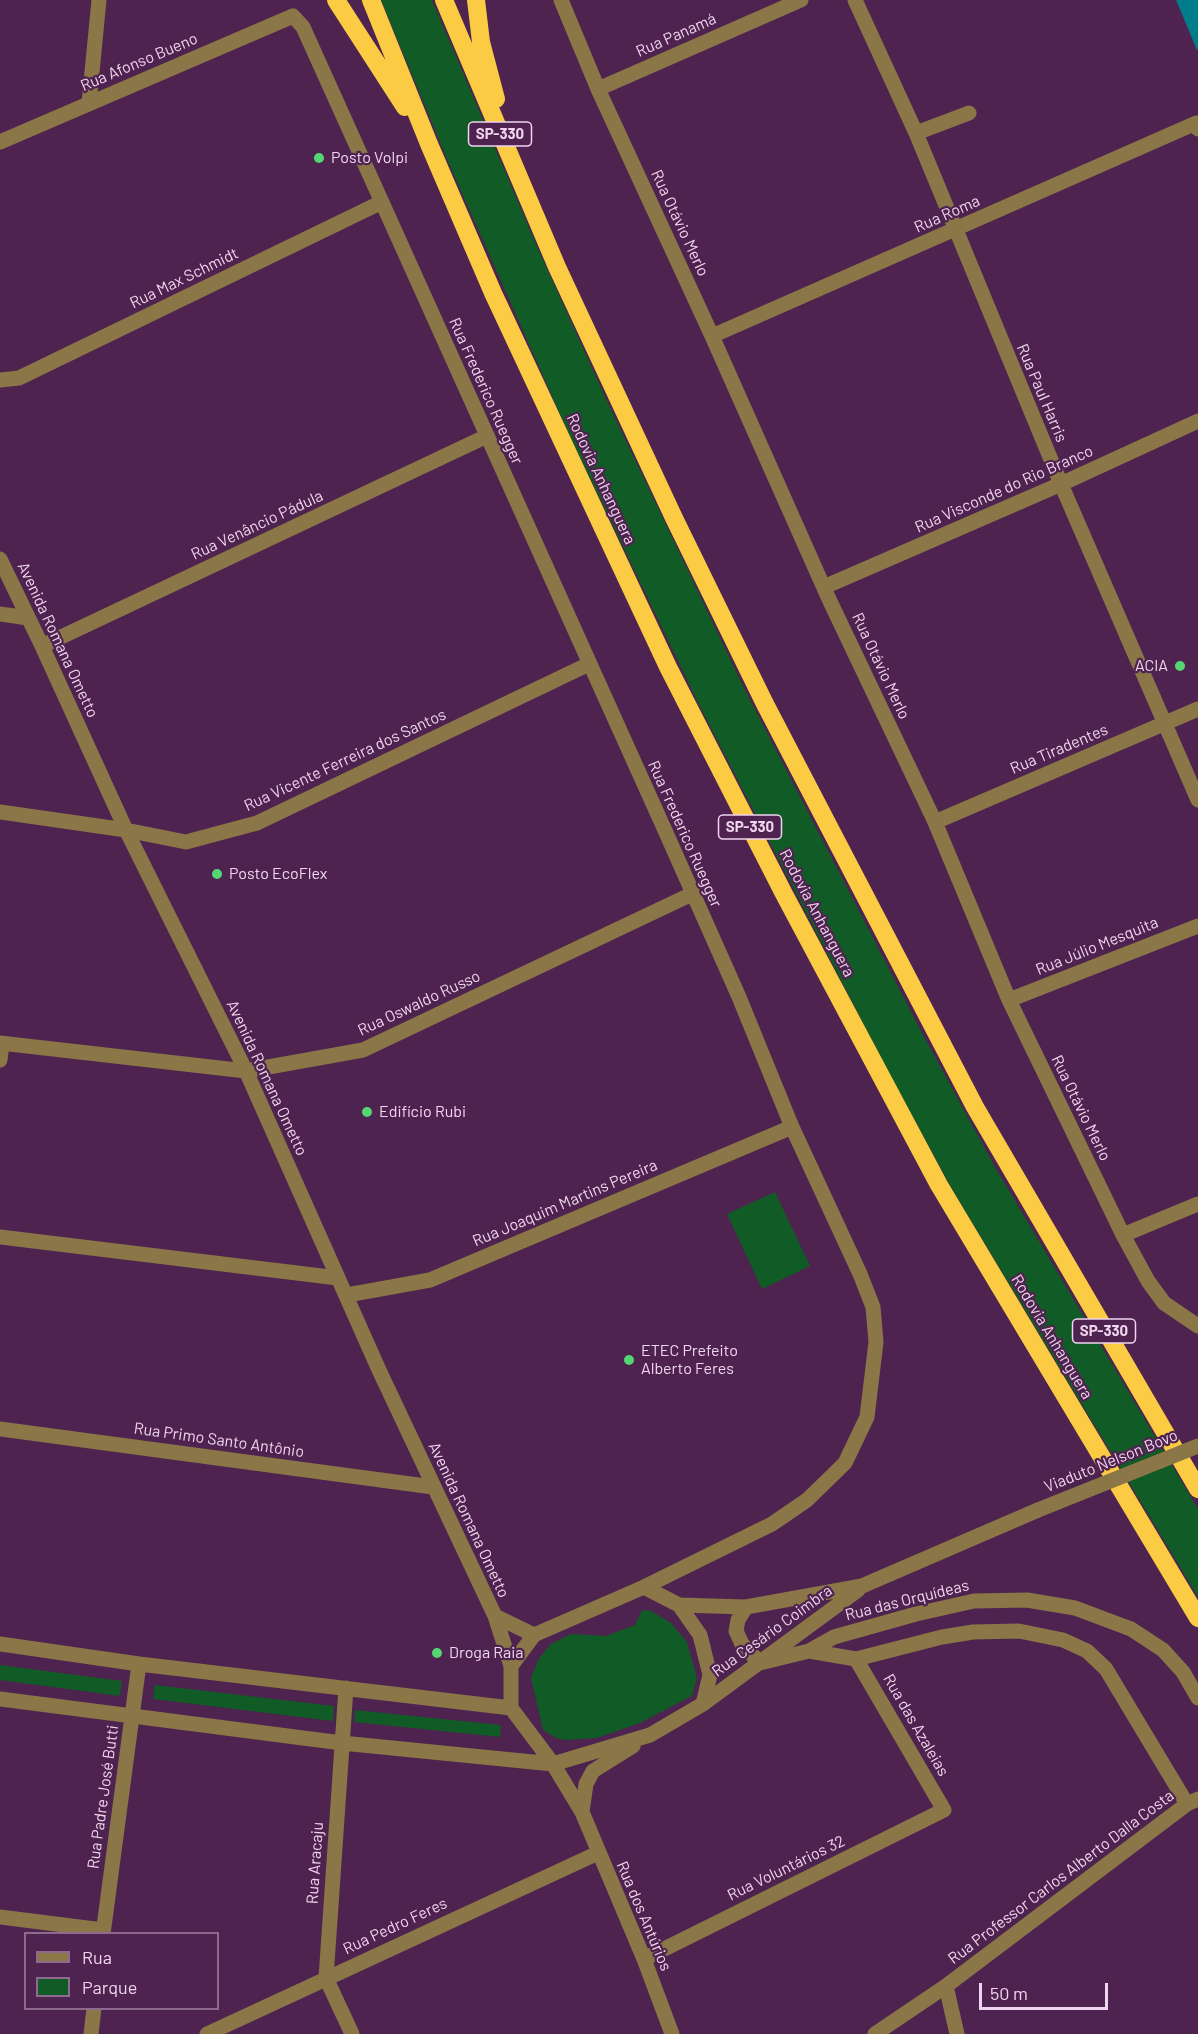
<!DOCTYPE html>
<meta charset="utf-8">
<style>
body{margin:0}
#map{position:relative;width:1198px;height:2034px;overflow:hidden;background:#4f234f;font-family:Barlow,sans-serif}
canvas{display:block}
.legend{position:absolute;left:24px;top:1932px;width:195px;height:78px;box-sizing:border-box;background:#4f234f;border:2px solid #8f6a8f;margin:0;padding:8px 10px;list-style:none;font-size:18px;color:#f0d5ee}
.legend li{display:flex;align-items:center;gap:12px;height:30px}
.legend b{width:30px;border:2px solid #8f6a8f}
.scale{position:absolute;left:979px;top:1983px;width:129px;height:27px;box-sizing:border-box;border:3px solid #f0d5ee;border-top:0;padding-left:8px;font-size:18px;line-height:21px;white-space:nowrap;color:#f0d5ee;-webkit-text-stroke:4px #4f234f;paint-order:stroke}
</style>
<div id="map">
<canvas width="1198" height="2034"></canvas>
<ul class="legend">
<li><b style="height:8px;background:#8a7647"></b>Rua</li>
<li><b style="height:16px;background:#105b26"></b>Parque</li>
</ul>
<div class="scale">50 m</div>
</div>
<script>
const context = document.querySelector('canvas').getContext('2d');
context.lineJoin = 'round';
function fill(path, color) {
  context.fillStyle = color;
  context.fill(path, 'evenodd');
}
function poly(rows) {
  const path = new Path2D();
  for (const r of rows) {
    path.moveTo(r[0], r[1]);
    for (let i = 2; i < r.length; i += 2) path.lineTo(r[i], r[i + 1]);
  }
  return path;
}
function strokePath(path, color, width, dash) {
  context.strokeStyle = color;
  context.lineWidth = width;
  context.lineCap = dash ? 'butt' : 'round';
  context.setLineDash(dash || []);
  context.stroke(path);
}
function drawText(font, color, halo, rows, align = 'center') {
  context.font = font + ' Barlow,sans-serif';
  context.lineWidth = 4.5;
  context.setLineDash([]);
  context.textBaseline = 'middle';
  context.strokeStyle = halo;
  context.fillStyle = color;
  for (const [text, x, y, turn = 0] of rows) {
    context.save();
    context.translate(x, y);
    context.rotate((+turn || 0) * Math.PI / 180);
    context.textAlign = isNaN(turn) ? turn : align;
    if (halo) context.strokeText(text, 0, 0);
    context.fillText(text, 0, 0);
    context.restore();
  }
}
fill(poly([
 [381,0,432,0,539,251,607,401,744,688,922,1033,995,1167,1198,1509,1198,1597,952,1189,881,1058,699,705,567,430,449,164],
 [775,1192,810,1266,762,1289,727,1214],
 [642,1610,651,1611,671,1623,687,1642,697,1678,692,1696,640,1723,597,1738,566,1740,556,1738,543,1730,531,1678,539,1658,551,1644,571,1634,606,1636,635,1625],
 [0,1665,122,1681,120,1696,0,1680],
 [155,1685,334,1706,333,1721,153,1699],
 [355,1710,501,1725,500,1737,354,1722]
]), '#105b26');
fill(poly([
 [1176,0,1198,0,1198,50,1197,50]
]), '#007d8b');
strokePath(poly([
 [561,0,598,89,712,336,828,597,935,822,1009,1000,1123,1235,1148,1281,1164,1303,1198,1326],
 [855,0,916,133,1061,484,1198,800],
 [598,89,801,0],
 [89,103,99,0],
 [916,133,969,113],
 [0,142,293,16,303,27,663,826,739,997,792,1127,860,1274,873,1307,876,1342,867,1417,845,1463,807,1500,772,1524,644,1587],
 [712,336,1196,123,1198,129],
 [0,380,19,378,382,202],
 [0,559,42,646,126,830,246,1071,379,1370,495,1616,511,1666],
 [824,587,1061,484,1198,421],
 [0,614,28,618],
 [42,646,487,436],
 [0,812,126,830,186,842,257,823,589,664],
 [935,822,1198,709],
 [1009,1000,1198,926],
 [0,1043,246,1071,363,1050,692,894],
 [0,1060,2,1044],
 [1123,1235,1198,1204],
 [0,1237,338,1278],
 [347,1295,430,1280,792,1127],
 [0,1429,433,1487],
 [679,1605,700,1635,710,1675,703,1704],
 [746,1607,738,1620,736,1631,742,1644,760,1663,809,1651,834,1637,916,1614,974,1601,1027,1600,1075,1608,1131,1629,1163,1650,1183,1672,1198,1698],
 [495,1616,534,1635],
 [0,1644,139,1664,511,1708],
 [809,1651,856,1659,942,1637,973,1632,1019,1631,1063,1640,1087,1651,1106,1669,1187,1804],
 [346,1688,326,1978,352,2034],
 [0,1699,342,1743,553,1764,650,1735,703,1704,858,1590],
 [582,1812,586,1784,593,1771,633,1746],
 [0,1917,103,1930],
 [103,1934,139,1664],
 [644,1959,944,1810,856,1659],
 [946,1986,957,2034],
 [91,2034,94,2008],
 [207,2034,598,1853],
 [672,2034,644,1959,582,1812,553,1764,511,1708,511,1666,534,1635,644,1587,679,1605,746,1607,862,1586,1038,1510],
 [875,2034,946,1986,1187,1804,1198,1799]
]), '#8a7647', 15);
strokePath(poly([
 [336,0,405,107],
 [371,0,429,144,493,293,668,667,784,894,939,1185,1198,1618],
 [444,0,557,267,674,518,765,704,975,1107,1198,1489],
 [476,0,481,42,496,99]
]), '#fccb44', 18);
strokePath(poly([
 [1038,1510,1198,1446]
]), '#8a7647', 15);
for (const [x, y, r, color] of [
 [319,158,6,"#55d672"],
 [1180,666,6,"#55d672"],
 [217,874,6,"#55d672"],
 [367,1112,6,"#55d672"],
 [629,1360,6,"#55d672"],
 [437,1653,6,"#55d672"]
]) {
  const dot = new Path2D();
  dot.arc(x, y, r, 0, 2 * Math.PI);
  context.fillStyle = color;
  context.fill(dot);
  strokePath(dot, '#4f234f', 2);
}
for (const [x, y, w] of [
 [500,134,63],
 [750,827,63],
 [1104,1331,63]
]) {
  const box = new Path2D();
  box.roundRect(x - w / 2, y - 12, w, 24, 4.5);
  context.fillStyle = '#4f234f';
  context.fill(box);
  strokePath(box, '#f0d5ee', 1.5);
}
drawText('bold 15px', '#f0d5ee', null, [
 ["SP-330",500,134],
 ["SP-330",750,827],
 ["SP-330",1104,1331]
]);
drawText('16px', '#f0d5ee', '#4f234f', [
 ["Rua Panamá",676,35,-24],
 ["Rua Afonso Bueno",139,62,-23],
 ["Rua Roma",947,214,-24],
 ["Rua Otávio Merlo",680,223,65],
 ["Rua Max Schmidt",184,278,-26],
 ["Rua Frederico Ruegger",486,391,66],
 ["Rua Paul Harris",1042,393,67],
 ["Rodovia Anhanguera",601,479,65],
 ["Rua Visconde do Rio Branco",1004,489,-24],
 ["Rua Venâncio Pádula",257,525,-25],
 ["Avenida Romana Ometto",58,640,65],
 ["Rua Otávio Merlo",881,666,65],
 ["Rua Tiradentes",1059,749,-23],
 ["Rua Vicente Ferreira dos Santos",345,760,-25],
 ["Rua Frederico Ruegger",685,834,66],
 ["Rodovia Anhanguera",817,913,62],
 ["Rua Júlio Mesquita",1097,946,-22],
 ["Rua Oswaldo Russo",419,1003,-25],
 ["Avenida Romana Ometto",267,1078,65],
 ["Rua Otávio Merlo",1081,1108,64],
 ["Rua Joaquim Martins Pereira",565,1203,-23],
 ["Rodovia Anhanguera",1052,1337,59],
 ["Rua Primo Santo Antônio",219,1440,8],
 ["Viaduto Nelson Bovo",1111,1461,-22],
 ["Avenida Romana Ometto",469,1520,65],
 ["Rua das Orquídeas",907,1600,-14],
 ["Rua Cesário Coimbra",772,1631,-36],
 ["Rua das Azaleias",916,1725,60],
 ["Rua Padre José Butti",103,1797,-82],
 ["Rua Aracaju",315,1863,-86],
 ["Rua Voluntários 32",786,1868,-26],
 ["Rua Professor Carlos Alberto Dalla Costa",1061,1877,-37],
 ["Rua dos Antúrios",644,1916,67],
 ["Rua Pedro Feres",395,1926,-25]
]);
drawText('16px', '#f0d5ee', '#4f234f', [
 ["Posto Volpi",331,158],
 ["ACIA",1168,666,"right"],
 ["Posto EcoFlex",229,874],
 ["Edifício Rubi",379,1112],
 ["ETEC Prefeito",641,1351],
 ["Alberto Feres",641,1369],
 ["Droga Raia",449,1653]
], 'left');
</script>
